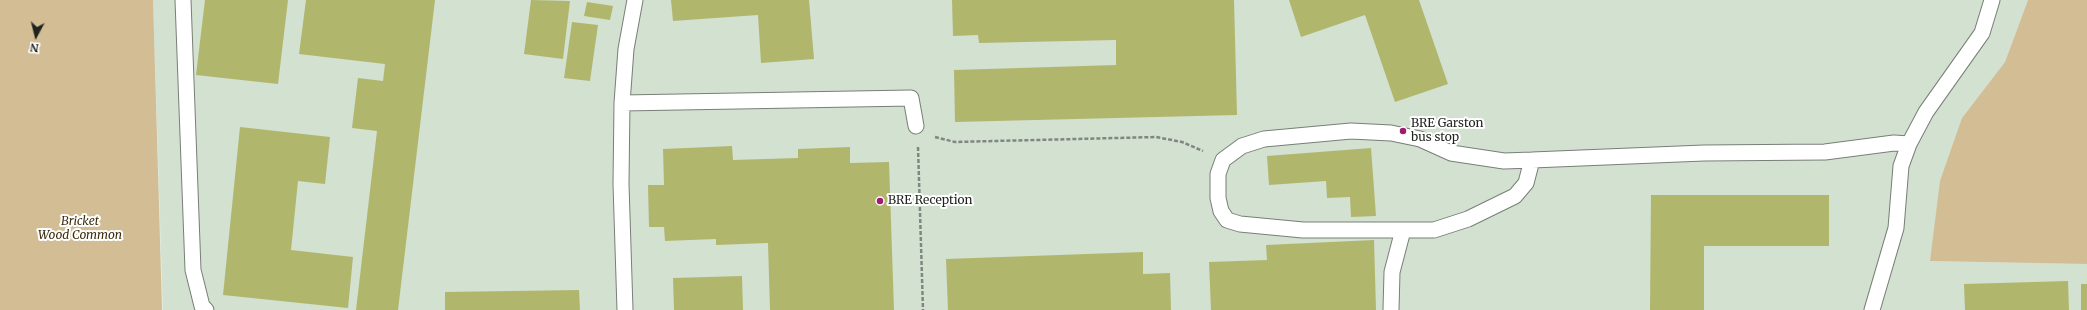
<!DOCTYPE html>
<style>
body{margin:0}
#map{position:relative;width:2087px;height:310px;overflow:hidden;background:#e2ebe1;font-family:Merriweather,serif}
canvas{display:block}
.north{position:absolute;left:16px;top:16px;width:40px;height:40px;-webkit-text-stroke:3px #fff;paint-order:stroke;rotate:187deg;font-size:11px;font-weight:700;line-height:16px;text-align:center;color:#1f221f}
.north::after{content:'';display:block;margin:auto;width:14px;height:18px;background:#1f221f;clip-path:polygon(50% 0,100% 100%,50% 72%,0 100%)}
</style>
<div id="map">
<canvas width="2087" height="310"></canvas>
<div class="north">N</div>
</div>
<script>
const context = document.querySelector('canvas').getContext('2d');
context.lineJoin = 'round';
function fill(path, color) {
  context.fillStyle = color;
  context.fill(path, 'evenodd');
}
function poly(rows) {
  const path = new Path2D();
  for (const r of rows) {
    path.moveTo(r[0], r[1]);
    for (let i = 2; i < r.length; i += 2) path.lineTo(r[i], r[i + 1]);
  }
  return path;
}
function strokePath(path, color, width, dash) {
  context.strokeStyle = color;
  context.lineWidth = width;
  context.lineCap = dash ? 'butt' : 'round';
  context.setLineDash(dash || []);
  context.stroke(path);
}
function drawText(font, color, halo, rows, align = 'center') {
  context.font = font + ' Merriweather,serif';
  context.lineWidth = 4;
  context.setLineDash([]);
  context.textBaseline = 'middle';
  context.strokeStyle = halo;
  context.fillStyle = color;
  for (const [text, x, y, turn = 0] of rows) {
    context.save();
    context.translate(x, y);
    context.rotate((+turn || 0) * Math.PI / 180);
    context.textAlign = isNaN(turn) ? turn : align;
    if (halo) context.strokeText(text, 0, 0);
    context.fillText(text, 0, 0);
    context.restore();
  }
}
fill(poly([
 [153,0,2028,0,2005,62,1962,118,1930,261,2087,264,2087,310,163,310]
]), '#d3e1d1');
fill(poly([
 [0,0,153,0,162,310,0,310],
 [2028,0,2087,0,2087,264,1930,261,1940,181,1962,118,2005,62]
]), '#d3bd95');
fill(poly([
 [205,0,288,0,278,84,196,75],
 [306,0,435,0,398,310,356,310,377,131,352,128,358,78,383,81,385,64,299,54],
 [531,0,570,1,563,59,524,54],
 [671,0,809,0,814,59,761,63,758,15,673,21],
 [952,0,1234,0,1237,115,955,122,954,70,1116,65,1116,40,979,43,978,35,953,36],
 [1289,0,1419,0,1448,84,1395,102,1365,15,1301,37],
 [587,2,613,6,610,20,584,16],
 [572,22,598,25,590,81,564,78],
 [240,127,330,137,325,184,298,181,291,250,353,257,348,308,223,295],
 [732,146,733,160,798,158,798,149,850,147,850,163,889,162,894,310,770,310,768,243,716,245,716,239,665,241,664,227,649,227,648,185,664,185,663,149],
 [1371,148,1376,216,1351,217,1350,197,1327,198,1326,181,1269,185,1267,156],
 [1651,195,1829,195,1829,246,1704,246,1704,310,1650,310],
 [1374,240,1376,310,1211,310,1209,262,1267,260,1266,245],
 [1143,252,1143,274,1170,273,1171,310,948,310,946,259],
 [742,276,743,310,674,310,673,278],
 [2068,281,2069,310,1965,310,1964,284],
 [2081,284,2087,284,2087,310,2081,310],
 [579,290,580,310,445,310,445,292]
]), '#b1b66d');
const lane = poly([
 [183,0,193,270,202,306,206,310],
 [622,103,911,98,916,126],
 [1351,131,1391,133,1420,139,1451,153,1504,161,1532,160,1526,183,1515,196,1468,219,1434,230,1303,230,1240,224,1227,220,1221,211,1218,198,1218,174,1223,160,1242,146,1264,139,1351,131],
 [1532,160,1704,153,1825,152,1894,143,1909,144],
 [625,310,621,184,622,103,626,49,635,0],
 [1391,310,1392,272,1403,230],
 [1872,310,1896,228,1901,166,1909,144,1926,112,1982,33,1992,0]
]);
strokePath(lane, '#787f77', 17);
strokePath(poly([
 [935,137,955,142,1156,137,1182,142,1203,151],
 [918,147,923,310]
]), '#808680', 2.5, [4, 2]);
strokePath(lane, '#fff', 15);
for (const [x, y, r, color] of [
 [1403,131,4,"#a01c6b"],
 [880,201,4,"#a01c6b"]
]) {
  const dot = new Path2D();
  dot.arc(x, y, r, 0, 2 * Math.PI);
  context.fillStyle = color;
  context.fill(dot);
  strokePath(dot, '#fff', 1.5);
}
drawText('12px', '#1f221f', '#fff', [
 ["BRE Garston",1411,124],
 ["bus stop",1411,138],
 ["BRE Reception",888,201]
], 'left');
drawText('italic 12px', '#3c2d0e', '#fff', [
 ["Bricket",80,222],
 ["Wood Common",80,236]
]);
</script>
